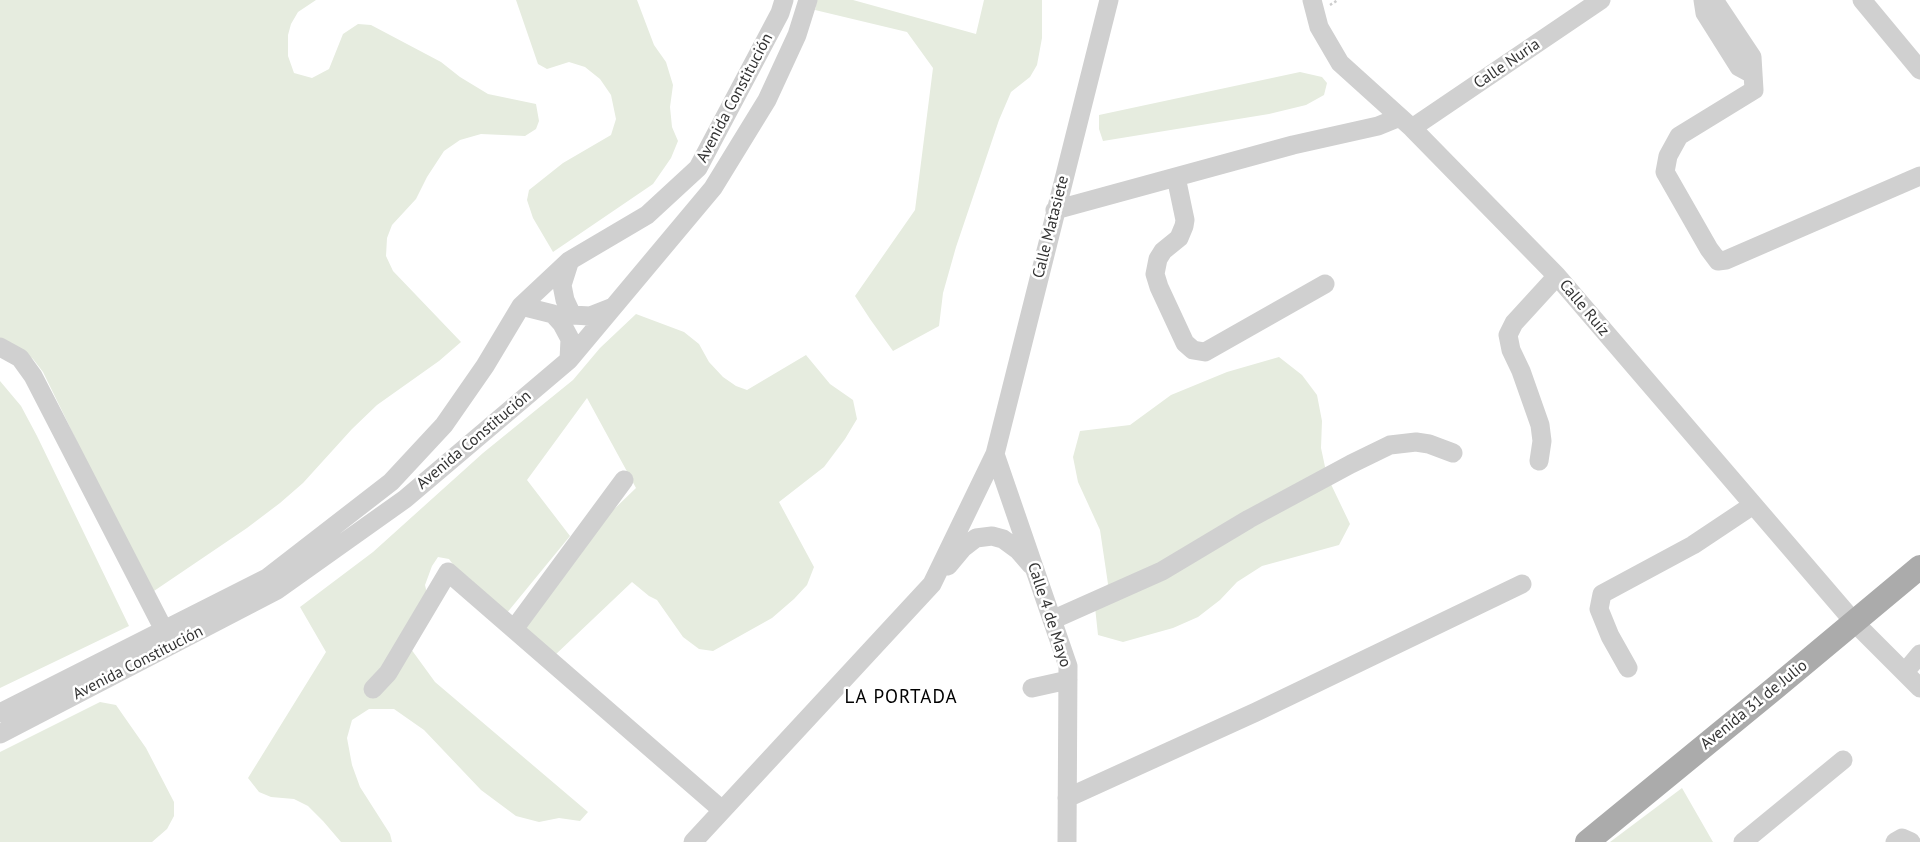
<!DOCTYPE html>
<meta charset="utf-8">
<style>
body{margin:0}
canvas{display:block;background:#fff}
</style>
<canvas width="1920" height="842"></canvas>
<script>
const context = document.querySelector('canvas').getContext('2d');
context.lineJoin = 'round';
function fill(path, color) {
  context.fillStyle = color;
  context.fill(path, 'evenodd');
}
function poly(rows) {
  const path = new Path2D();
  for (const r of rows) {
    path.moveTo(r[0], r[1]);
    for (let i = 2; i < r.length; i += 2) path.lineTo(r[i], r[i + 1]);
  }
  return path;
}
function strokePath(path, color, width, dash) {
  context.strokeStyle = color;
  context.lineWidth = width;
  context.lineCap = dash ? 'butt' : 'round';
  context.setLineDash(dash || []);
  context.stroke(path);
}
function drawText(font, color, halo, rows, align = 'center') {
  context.font = font + ' "PT Sans",sans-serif';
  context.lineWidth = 5;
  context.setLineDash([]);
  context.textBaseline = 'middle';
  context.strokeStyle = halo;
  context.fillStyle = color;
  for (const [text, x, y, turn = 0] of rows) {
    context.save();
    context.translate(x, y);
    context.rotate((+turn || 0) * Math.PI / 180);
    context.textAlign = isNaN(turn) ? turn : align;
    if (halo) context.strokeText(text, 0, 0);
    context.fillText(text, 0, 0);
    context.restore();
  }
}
fill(poly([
 [0,0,316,0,298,12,291,24,288,35,288,56,294,73,312,78,329,69,343,34,358,24,371,25,441,62,460,77,488,94,536,104,539,121,536,129,525,136,481,134,460,140,444,151,427,177,416,199,392,225,387,238,386,256,393,271,461,342,439,361,377,405,352,429,303,483,280,503,247,528,151,593,43,372,33,359,17,347,0,338],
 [516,0,637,0,654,45,666,62,673,85,670,107,672,127,678,141,671,158,653,184,553,252,533,218,527,200,529,190,563,163,611,135,616,119,611,95,600,79,585,67,569,62,547,69,538,64],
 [817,0,853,0,976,34,984,0,1042,0,1042,38,1037,65,1030,77,1011,92,999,120,956,247,943,293,939,326,893,351,870,319,855,296,915,210,933,68,907,32,815,10],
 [1300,72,1322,77,1327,83,1324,95,1306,105,1269,114,1103,141,1099,129,1099,115],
 [636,314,684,332,699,344,709,362,723,377,736,386,747,390,806,355,830,384,853,400,857,419,845,439,824,467,779,502,814,567,807,585,794,599,772,618,713,651,699,649,683,637,657,600,649,596,632,582,554,656,529,639,524,623,608,515,636,488,587,398,527,480,570,536,506,614,468,577,457,570,449,559,438,557,432,566,425,585,428,598,411,649,435,682,588,812,580,821,559,818,539,822,516,816,481,790,424,730,394,709,369,709,352,720,347,738,352,765,360,787,390,834,392,842,341,842,323,821,308,806,294,799,271,797,259,792,248,778,326,652,300,607,373,552,483,453,573,380,600,348],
 [1279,357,1302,375,1317,395,1322,421,1321,448,1327,476,1350,524,1339,545,1262,566,1237,582,1220,600,1198,617,1173,628,1123,642,1098,635,1095,607,1108,584,1100,530,1078,482,1073,457,1080,431,1130,425,1171,395,1227,372],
 [0,381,21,406,37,436,129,626,0,688],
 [100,702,116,705,146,748,174,802,174,816,167,829,152,842,0,842,0,752],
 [1682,788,1713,842,1610,842]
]), '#e6ecdf');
strokePath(poly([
 [1330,5,1338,0]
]), '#cdcdcd', 2.5, [2.5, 2.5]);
strokePath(poly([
 [1312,0,1319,27,1340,63,1412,128,1557,276,1854,622,1920,688],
 [1703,0,1705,13,1739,67,1752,74],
 [1706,0,1718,6,1752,57,1754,90,1679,136,1668,156,1665,172,1709,249,1718,261,1726,260,1920,176],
 [1862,0,1920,70],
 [1412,128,1601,0],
 [1176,177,1185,220,1184,226,1179,238,1163,251,1158,259,1155,274,1159,287,1185,343,1193,350,1205,352,1325,284],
 [1055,210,1293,145,1378,126,1400,117],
 [569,263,562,285,565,300,572,315,590,316,613,307],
 [521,306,553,314,562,324,570,339,569,360],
 [0,347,20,358,33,376,164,630],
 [995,454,1068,666,1067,842],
 [1539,461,1542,441,1540,425,1521,371,1511,350,1508,335,1514,323,1557,276],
 [948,566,963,548,976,538,992,536,1003,539,1018,550,1031,565],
 [1052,620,1162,571,1249,519,1351,464,1390,445,1416,442,1429,444,1453,453],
 [514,629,624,480],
 [1628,668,1610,636,1599,609,1602,594,1693,545,1753,505],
 [1905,672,1920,654],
 [1032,688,1068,680],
 [373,689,388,673,448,572,722,810],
 [0,713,267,578,391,482,444,425,485,366,521,306,569,261,647,215,698,168,780,13,784,0],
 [0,734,277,590,405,499,569,360,713,188,767,100,797,35,808,0],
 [1067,798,1256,712,1522,584],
 [693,842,932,584,995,454,1109,0],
 [1743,842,1843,760],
 [1895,842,1902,838,1911,842]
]), '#d0d0d0', 19);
strokePath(poly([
 [1587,842,1775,688,1920,567]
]), '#ababab', 24);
drawText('16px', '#333', '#fff', [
 ["Calle Nuria",1507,64,-34],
 ["Avenida Constitución",735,98,-62],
 ["Calle Matasiete",1051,227,-76],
 ["Calle Ruíz",1584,308,50],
 ["Avenida Constitución",474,440,-40],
 ["Calle 4 de Mayo",1049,615,72],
 ["Avenida Constitución",138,663,-27],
 ["Avenida 31 de Julio",1754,705,-39]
]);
context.letterSpacing = '1px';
drawText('19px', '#000', '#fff', [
 ["LA PORTADA",901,698]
]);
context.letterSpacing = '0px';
</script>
